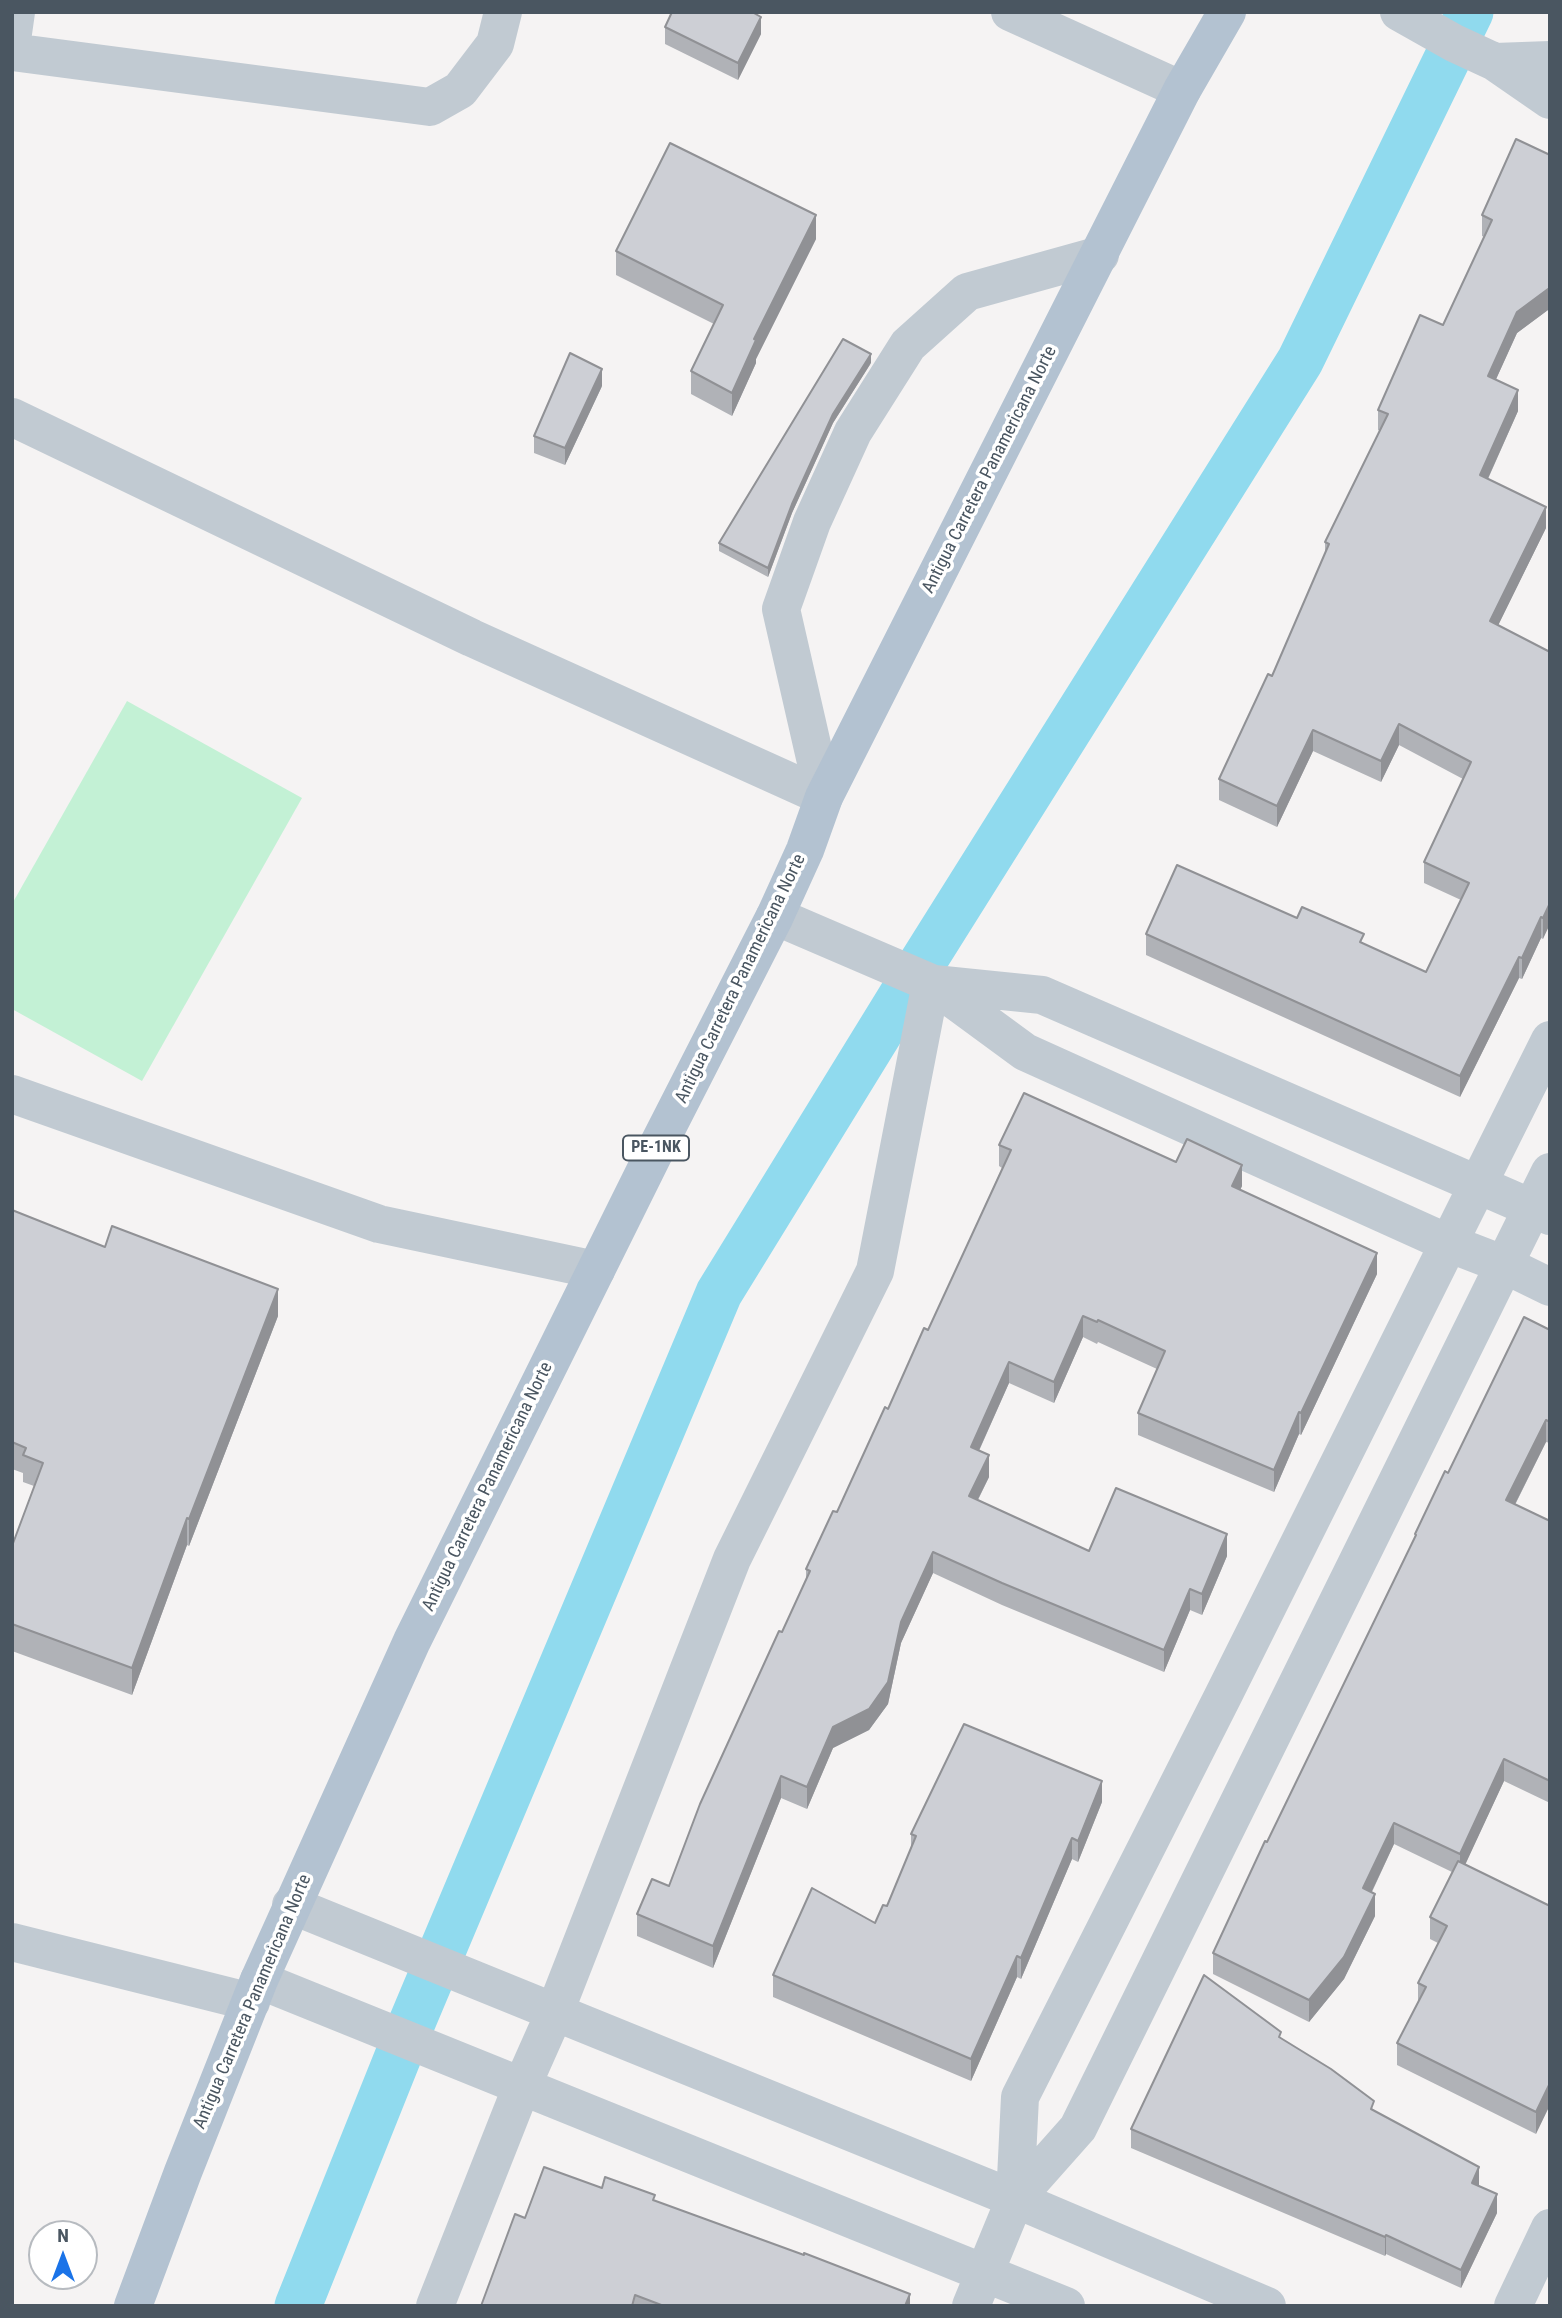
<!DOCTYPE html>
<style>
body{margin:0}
#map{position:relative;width:1562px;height:2318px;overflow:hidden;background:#f5f3f3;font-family:"Roboto Condensed",sans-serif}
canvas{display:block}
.frame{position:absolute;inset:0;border:14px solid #4a5661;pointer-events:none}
.north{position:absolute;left:28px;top:2220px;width:70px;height:70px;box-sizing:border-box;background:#fff;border:2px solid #b7bbc0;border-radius:50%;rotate:0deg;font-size:19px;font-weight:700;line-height:28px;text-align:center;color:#4a5661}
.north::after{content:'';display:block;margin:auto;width:24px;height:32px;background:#1a73e8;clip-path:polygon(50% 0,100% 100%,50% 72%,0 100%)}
</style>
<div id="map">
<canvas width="1562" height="2318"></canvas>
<div class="frame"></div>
<div class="north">N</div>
</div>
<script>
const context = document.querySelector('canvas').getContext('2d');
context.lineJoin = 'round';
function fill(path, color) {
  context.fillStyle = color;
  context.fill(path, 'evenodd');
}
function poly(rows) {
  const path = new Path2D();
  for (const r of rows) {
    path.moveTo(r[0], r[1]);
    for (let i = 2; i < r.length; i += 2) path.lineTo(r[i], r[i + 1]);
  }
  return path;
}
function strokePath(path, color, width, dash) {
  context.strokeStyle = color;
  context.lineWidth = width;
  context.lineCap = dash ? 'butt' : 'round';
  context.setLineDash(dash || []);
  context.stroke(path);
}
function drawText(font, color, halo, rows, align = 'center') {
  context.font = font + ' "Roboto Condensed",sans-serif';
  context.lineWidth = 7;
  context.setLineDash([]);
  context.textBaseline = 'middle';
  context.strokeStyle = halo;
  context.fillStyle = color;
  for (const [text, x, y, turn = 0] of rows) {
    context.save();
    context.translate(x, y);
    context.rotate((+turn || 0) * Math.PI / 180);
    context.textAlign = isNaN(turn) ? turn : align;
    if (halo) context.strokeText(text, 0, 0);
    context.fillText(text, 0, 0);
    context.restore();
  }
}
fill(poly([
 [127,701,302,798,142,1081,12,1009,12,904]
]), '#c3f1d5');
strokePath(poly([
 [298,2306,405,2039,719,1293,914,976,1300,361,1470,12]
]), '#90daee', 47);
strokePath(poly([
 [1010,12,1182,90],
 [1399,12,1454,43,1495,62,1550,100],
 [12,40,16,12],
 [12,52,430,107,460,90,495,44,503,12],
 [1495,62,1550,60],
 [12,417,472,638,824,797],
 [824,797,781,609,812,522,853,432,908,345,967,292,1100,255],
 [775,916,931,983,1025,1052,1448,1243,1505,1265,1550,1287],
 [934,984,1042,995,1550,1216],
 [12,1094,379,1224,596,1270],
 [291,1905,1015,2199,1267,2306],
 [12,1942,251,2002],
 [259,1980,1066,2306],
 [1015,2199,1020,2097,1223,1696,1550,1040],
 [435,2306,522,2086,554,2014,732,1559,875,1271,931,983],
 [971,2306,1015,2199,1078,2128,1550,1172],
 [1513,2306,1550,2228]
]), '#c1cad2', 38);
strokePath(poly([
 [133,2306,183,2172,259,1980,412,1641,654,1153,775,916,805,850,824,797,1182,90,1227,12]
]), '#b3c2d1', 38);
fill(poly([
 [665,27,761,34,738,80,665,44],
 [1550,155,1550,311,1548,310,1517,333,1496,379,1518,411,1488,479,1546,528,1498,625,1550,652,1543,939,1541,938,1522,979,1519,978,1460,1097,1146,955,1146,934,1297,918,1364,944,1426,972,1461,900,1424,883,1424,862,1463,779,1399,745,1381,782,1313,751,1277,827,1219,800,1219,779,1272,676,1325,553,1325,542,1380,431,1378,430,1378,410,1443,325,1484,237,1482,236,1482,215],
 [816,239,756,359,756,363,732,416,691,394,691,371,714,324,616,275,616,251],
 [871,363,833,423,792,513,768,577,719,551,719,543],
 [602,386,565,465,534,453,534,436],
 [999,1145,1176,1162,1242,1186,1240,1190,1377,1274,1301,1435,1299,1434,1274,1492,1138,1435,1138,1413,1157,1369,1098,1342,1097,1344,1083,1337,1054,1403,1009,1383,979,1451,989,1477,978,1500,1089,1551,1227,1556,1202,1615,1190,1610,1164,1672,1002,1605,933,1573,901,1643,888,1704,869,1730,833,1748,807,1809,781,1798,713,1968,637,1936,637,1914,669,1886,806,1579,806,1569,837,1512,928,1330,1002,1168,999,1166],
 [12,1210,278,1316,189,1546,187,1545,132,1695,12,1651,12,1546,34,1486,23,1482,23,1473,12,1469],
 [1550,1330,1550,1443,1546,1442,1515,1505,1550,1521,1550,1803,1504,1781,1465,1864,1550,1906,1536,2134,1397,2065,1397,2043,1418,2002,1418,1983,1438,1943,1430,1939,1430,1917,1452,1872,1394,1844,1372,1892,1375,1916,1344,1979,1309,2022,1213,1974,1213,1953,1415,1538,1415,1534,1448,1473],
 [1102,1802,1078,1862,1072,1859,1021,1979,1017,1977,971,2081,773,1997,773,1975,875,1923,887,1906,911,1847,911,1834],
 [1281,2038,1374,2110,1479,2186,1497,2213,1461,2288,1386,2254,1385,2256,1131,2148,1131,2129],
 [602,2188,655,2201,910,2306,481,2306,525,2218]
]), '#b0b2b7');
fill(poly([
 [761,17,761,34,738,80,738,63],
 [816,215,816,239,756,359,756,363,732,416,732,393,754,339],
 [1548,289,1548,310,1517,333,1488,397,1488,376,1517,312],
 [871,354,871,363,833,423,792,513,768,577,768,568,792,504,833,414],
 [602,369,602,386,565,465,565,448],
 [1518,390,1518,411,1480,496,1480,475],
 [1546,507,1546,528,1490,642,1490,621],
 [1399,724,1399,745,1381,782,1381,761],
 [1313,730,1313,751,1277,827,1277,806],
 [1550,903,1550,924,1543,939,1543,918],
 [1541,917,1541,938,1522,979,1522,958],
 [1519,957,1519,978,1460,1097,1460,1076],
 [1242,1165,1242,1186,1232,1207,1232,1186],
 [1377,1253,1377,1274,1301,1435,1301,1413],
 [278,1289,278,1316,189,1546,189,1519],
 [1083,1316,1083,1337,1054,1403,1054,1382],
 [1009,1362,1009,1383,971,1468,971,1447],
 [1299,1412,1299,1434,1274,1492,1274,1470],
 [1546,1420,1546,1442,1506,1522,1506,1500],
 [989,1455,989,1477,969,1517,969,1496],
 [187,1518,187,1545,132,1695,132,1668],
 [1227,1534,1227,1556,1202,1615,1202,1594],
 [933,1552,933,1573,901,1643,888,1704,869,1730,833,1748,807,1809,807,1787,833,1727,901,1622],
 [1190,1589,1190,1610,1164,1672,1164,1650],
 [1504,1759,1504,1781,1460,1876,1460,1854],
 [781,1776,781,1798,713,1968,713,1946],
 [1102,1781,1102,1802,1078,1862,1078,1841],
 [1394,1823,1394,1844,1363,1910,1363,1888],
 [1072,1838,1072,1859,1021,1979,1021,1958],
 [1375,1894,1375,1916,1344,1979,1309,2022,1309,2000],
 [1017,1956,1017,1977,971,2081,971,2059],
 [1550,2083,1550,2105,1536,2134,1536,2112],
 [1479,2167,1479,2186,1472,2202,1472,2183],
 [1497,2194,1497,2213,1461,2288,1461,2270],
 [1386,2235,1386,2254,1385,2256,1385,2237],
 [910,2294,910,2306,905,2306]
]), '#909195');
const building = poly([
 [672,12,752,12,761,17,738,63,665,27,672,12],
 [1516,139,1550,155,1550,290,1548,289,1517,312,1488,376,1518,390,1480,475,1546,507,1490,621,1550,652,1550,903,1543,918,1541,917,1522,958,1519,957,1460,1076,1146,934,1177,865,1297,918,1302,907,1364,934,1360,942,1426,972,1469,883,1424,862,1471,762,1399,724,1381,761,1313,730,1277,806,1219,779,1268,674,1272,676,1329,544,1325,542,1388,414,1378,410,1420,315,1443,325,1492,220,1482,215,1516,139],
 [670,143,816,215,754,339,756,340,732,393,691,371,723,305,616,251,670,143],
 [843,339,871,354,833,414,792,504,768,568,719,543,843,339],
 [570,353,602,369,565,448,534,436,570,353],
 [1024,1093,1176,1162,1187,1139,1242,1165,1232,1186,1377,1253,1301,1413,1299,1412,1274,1470,1138,1413,1165,1351,1098,1320,1097,1322,1083,1316,1054,1382,1009,1362,971,1447,989,1455,969,1496,1089,1551,1116,1488,1227,1534,1202,1594,1190,1589,1164,1650,1002,1583,933,1552,901,1622,888,1682,869,1709,833,1727,807,1787,781,1776,713,1946,637,1914,652,1879,669,1886,700,1804,779,1631,782,1632,810,1571,806,1569,833,1511,837,1512,885,1407,888,1409,924,1328,928,1330,1011,1150,999,1145,1024,1093],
 [12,1210,105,1247,112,1226,278,1289,189,1519,187,1518,132,1668,12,1624,12,1546,43,1463,23,1455,26,1448,12,1442,12,1210],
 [1524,1317,1550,1330,1550,1422,1546,1420,1506,1500,1550,1521,1550,1781,1504,1759,1460,1854,1394,1823,1363,1888,1375,1894,1344,1957,1309,2000,1213,1953,1265,1841,1267,1842,1416,1535,1415,1534,1445,1471,1448,1473,1524,1317],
 [964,1724,1102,1781,1078,1841,1072,1838,1021,1958,1017,1956,971,2059,773,1975,812,1888,875,1923,883,1905,887,1906,916,1836,911,1834,964,1724],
 [1458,1861,1550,1906,1550,2083,1536,2112,1397,2043,1426,1987,1418,1983,1447,1926,1430,1917,1458,1861],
 [1204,1975,1281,2032,1279,2037,1331,2069,1374,2101,1371,2109,1479,2167,1472,2183,1497,2194,1461,2270,1386,2235,1385,2237,1131,2129,1204,1975],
 [544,2167,602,2188,605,2177,655,2195,653,2200,804,2255,804,2253,910,2294,905,2306,664,2306,635,2295,632,2306,481,2306,515,2214,525,2218,544,2167]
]);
fill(building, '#cdcfd5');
strokePath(building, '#909195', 2);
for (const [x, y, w] of [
 [656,1148,66]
]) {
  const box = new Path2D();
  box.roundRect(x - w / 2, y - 12.5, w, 25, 5);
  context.fillStyle = '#fff';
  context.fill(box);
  strokePath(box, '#4a5661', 2);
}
drawText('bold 16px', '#4a5661', null, [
 ["PE-1NK",656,1148]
]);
drawText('18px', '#4a5661', '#fff', [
 ["Antigua Carretera Panamericana Norte",990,470,-63],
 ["Antigua Carretera Panamericana Norte",741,979,-64],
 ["Antigua Carretera Panamericana Norte",488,1487,-64],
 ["Antigua Carretera Panamericana Norte",253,2002,-67]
]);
</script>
